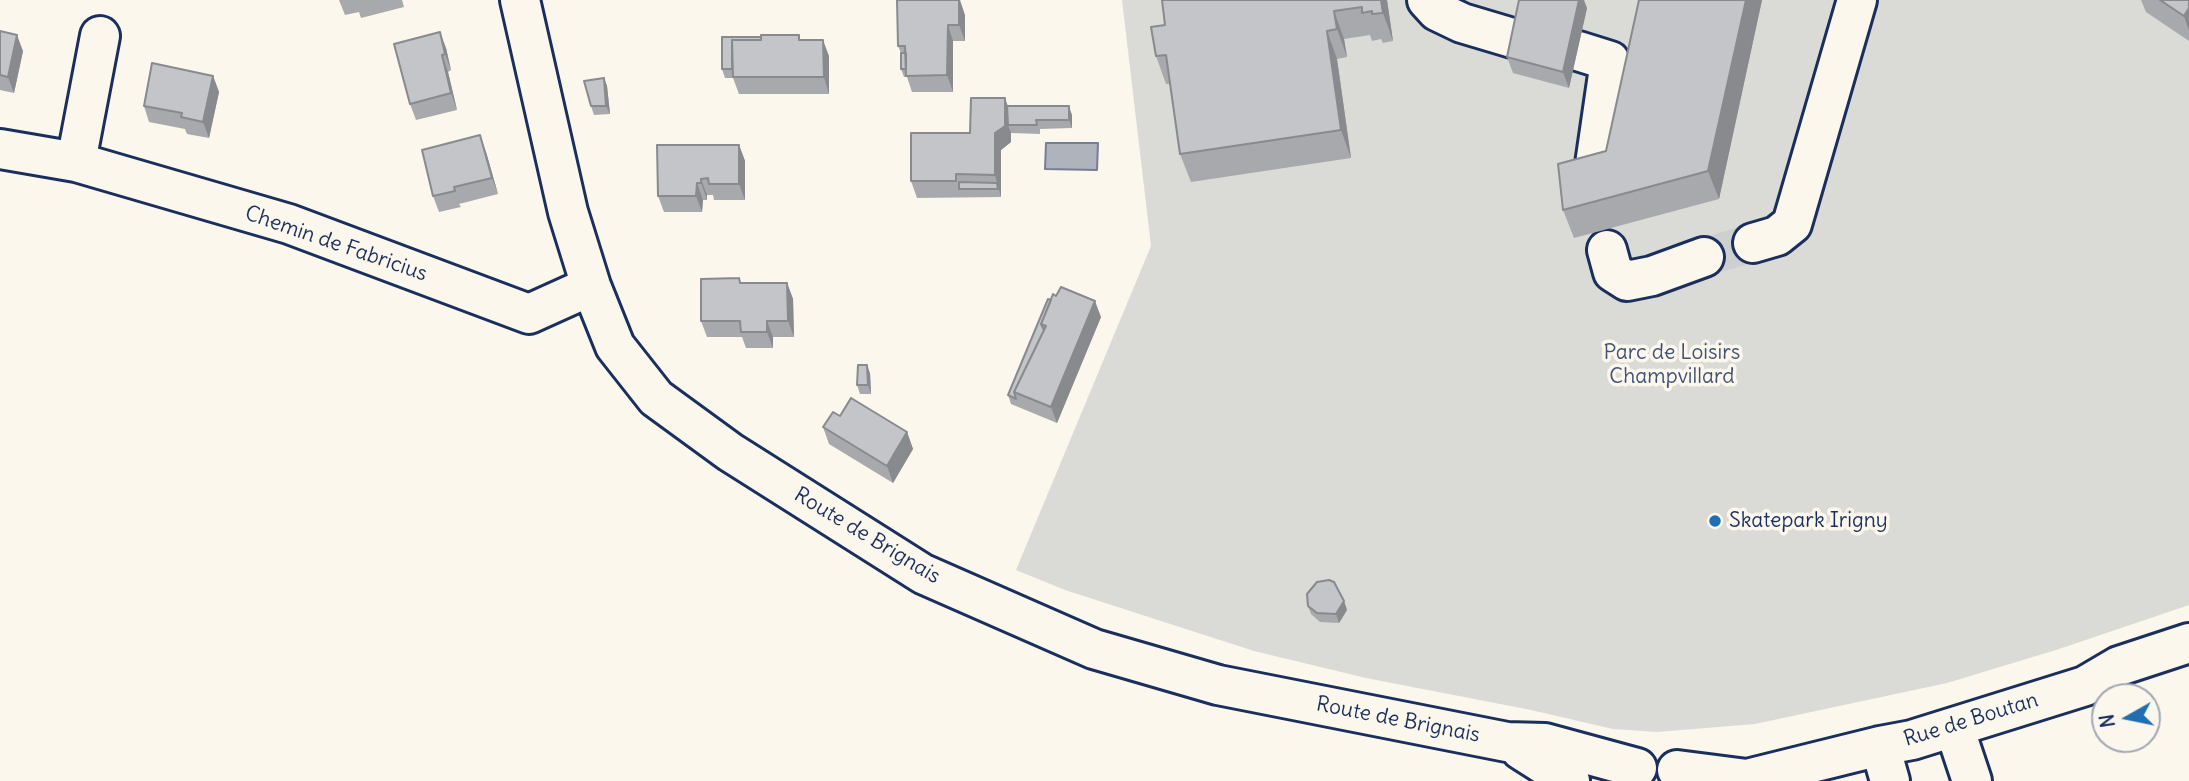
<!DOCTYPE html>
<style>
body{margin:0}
#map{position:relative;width:2189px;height:781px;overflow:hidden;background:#fbf7ec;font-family:Delius,sans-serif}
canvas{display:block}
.north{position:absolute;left:2091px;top:683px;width:70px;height:70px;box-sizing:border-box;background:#fbf7ec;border:2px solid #a1a7b3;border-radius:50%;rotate:261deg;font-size:19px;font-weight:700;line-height:28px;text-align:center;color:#1b2f5e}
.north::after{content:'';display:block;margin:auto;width:24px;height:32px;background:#1f6fb2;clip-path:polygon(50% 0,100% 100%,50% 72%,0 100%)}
</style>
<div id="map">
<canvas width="2189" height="781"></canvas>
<div class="north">N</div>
</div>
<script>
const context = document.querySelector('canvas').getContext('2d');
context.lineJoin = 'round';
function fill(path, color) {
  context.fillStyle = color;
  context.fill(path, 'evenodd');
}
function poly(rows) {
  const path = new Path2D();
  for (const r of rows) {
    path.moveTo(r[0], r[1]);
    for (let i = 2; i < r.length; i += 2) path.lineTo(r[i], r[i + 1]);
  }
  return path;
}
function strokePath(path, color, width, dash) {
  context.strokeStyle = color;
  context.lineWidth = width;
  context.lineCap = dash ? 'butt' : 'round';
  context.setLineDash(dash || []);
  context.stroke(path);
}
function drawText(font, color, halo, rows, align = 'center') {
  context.font = font + ' Delius,sans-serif';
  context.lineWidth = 7;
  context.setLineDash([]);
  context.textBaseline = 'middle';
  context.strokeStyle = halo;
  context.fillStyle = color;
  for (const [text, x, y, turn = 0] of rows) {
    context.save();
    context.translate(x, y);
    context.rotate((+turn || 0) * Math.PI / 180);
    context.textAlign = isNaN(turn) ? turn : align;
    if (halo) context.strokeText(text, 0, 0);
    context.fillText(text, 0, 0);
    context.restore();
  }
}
fill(poly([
 [1122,0,2189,0,2189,605,2056,650,1947,683,1755,724,1657,732,1613,729,1531,710,1366,678,1254,651,1065,590,1016,570,1151,246]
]), '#dadad7');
const water = poly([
 [1046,143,1098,143,1097,170,1045,169,1046,143]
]);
fill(water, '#afb3bb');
strokePath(water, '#747e96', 2);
strokePath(poly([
 [1704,257,1753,243]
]), '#cecfd0', 38, [38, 19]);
const minor = poly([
 [520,0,568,212,591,286,615,346,656,398,730,452,923,574,1094,649,1218,685,1507,742,1545,743,1637,768],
 [1427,0,1437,11,1462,23,1519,40],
 [1578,51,1610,61,1592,185],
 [0,149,76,162,289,224,529,314,591,286],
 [76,162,100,36],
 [1753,243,1777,236,1792,224,1857,0],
 [1607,250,1613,272,1627,281,1652,276,1704,257],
 [1954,727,1972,781],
 [1880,746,1890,781],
 [1521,750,1570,781],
 [1677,770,1747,779,1880,746,1912,740,2085,686,2119,666,2189,643]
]);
strokePath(minor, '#1b2f5e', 44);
strokePath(minor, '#fbf7ec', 38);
fill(poly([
 [339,0,402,0,404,7,361,18,359,12,345,15],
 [1387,0,1393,41,1383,43,1381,39,1372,41,1370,35,1344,39,1347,57,1337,59,1351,158,1191,182,1180,154,1170,84,1166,84,1156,56,1165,25],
 [1762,0,1719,199,1574,238,1563,210,1606,151],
 [2141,0,2189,0,2189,41,2146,12],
 [1587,8,1569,88,1513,73,1507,57],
 [965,15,965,41,953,41,953,92,912,92,907,77,904,77,901,69,901,53,898,46],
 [0,31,23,51,14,93,0,90],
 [801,40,829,56,829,94,739,94,733,78,725,78,722,69],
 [446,48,451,70,448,72,457,110,416,120,410,104],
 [213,76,219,92,209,138,187,134,185,129,149,122,144,106],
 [604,78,607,86,610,114,594,115,591,106],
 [1005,98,1007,106,1072,115,1072,128,1040,129,1040,134,1011,133,1011,142,1001,150,1001,197,917,198,911,181,970,133],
 [739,145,745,161,745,200,714,200,713,195,707,195,707,200,703,200,702,212,664,212,658,196],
 [486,152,498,194,459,204,461,207,439,212,433,196],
 [739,278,741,283,787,283,793,299,794,337,773,337,773,348,746,348,742,337,707,337,701,321],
 [1048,299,1101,317,1057,423,1011,404,1008,395],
 [870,373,871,394,860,394,857,385],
 [840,416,907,432,913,449,893,483,829,444,823,427],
 [1344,601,1347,610,1339,623,1320,622,1311,614,1308,606]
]), '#a8a9ad');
fill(poly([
 [960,0,965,15,965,41,959,25],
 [1381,0,1387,0,1393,41,1383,13],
 [1579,0,1584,0,1587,8,1569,88,1563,72],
 [1746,0,1762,0,1719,199,1708,171],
 [2189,8,2189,31,2184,16],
 [1334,11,1344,39,1347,57,1337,29],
 [948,25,953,41,953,92,947,75],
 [1327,31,1337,59,1351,158,1341,130],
 [440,32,446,48,451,70,445,54],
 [17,35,23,51,14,93,8,77],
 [823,40,829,56,829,94,824,77],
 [442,55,448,72,457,110,451,93],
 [213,76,219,92,209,138,203,122],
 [604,78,607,86,610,114,606,106],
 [1005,98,1011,115,1008,125,1011,133,1011,142,1001,150,1001,197,995,175,995,133],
 [1069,106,1072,115,1072,128,1069,120],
 [480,135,486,152,498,194,492,178],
 [739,145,745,161,745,200,739,184],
 [701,179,707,195,707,200,701,183],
 [697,183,703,200,702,212,696,196],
 [787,283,793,299,794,337,788,321],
 [1095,301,1101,317,1057,423,1051,407],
 [767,321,773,337,773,348,767,332],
 [867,365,870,373,871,394,868,385],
 [907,432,913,449,893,483,887,466],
 [1344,601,1347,610,1339,623,1336,614]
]), '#888a8d');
const building = poly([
 [897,0,959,0,959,25,948,25,947,75,906,76,905,46,898,46,897,0],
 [1162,0,1381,0,1383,13,1372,14,1372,11,1362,13,1362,7,1334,11,1337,29,1327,31,1341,130,1180,154,1166,55,1156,56,1151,27,1165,25,1162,0],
 [1519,0,1579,0,1563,72,1507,57,1519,0],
 [1639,0,1746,0,1708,171,1563,210,1558,164,1606,151,1639,0],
 [2160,0,2189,0,2189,8,2184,16,2160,0],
 [0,31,17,35,8,77,0,75,0,31],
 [440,32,445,54,442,55,451,93,410,104,394,44,440,32],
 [761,35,799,35,799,40,823,40,824,77,733,77,732,40,761,40,761,35],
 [722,37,761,37,761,40,732,40,732,69,722,69,722,37],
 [901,53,906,53,906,69,901,69,901,53],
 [152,63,213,76,203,122,181,117,182,113,144,106,152,63],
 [604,78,606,106,591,106,584,81,604,78],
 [971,98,1005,98,1005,126,995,133,995,175,956,174,956,181,911,181,911,133,970,133,971,98],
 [1007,106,1069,106,1069,120,1036,120,1037,125,1008,125,1007,106],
 [480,135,492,178,454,187,455,191,433,196,422,150,480,135],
 [657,145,739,145,739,184,709,184,708,178,701,179,701,183,697,183,696,196,658,196,657,145],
 [959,182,997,183,998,189,959,189,959,182],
 [739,278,740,283,787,283,788,321,767,321,767,332,741,332,740,321,701,321,701,279,739,278],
 [1061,287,1095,301,1051,407,1014,392,1046,326,1041,324,1053,294,1056,296,1061,287],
 [1048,299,1051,300,1041,324,1044,330,1014,392,1016,399,1008,395,1048,299],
 [858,365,867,365,868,385,857,385,858,365],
 [851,398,907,432,887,466,823,427,833,412,840,416,851,398],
 [1329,580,1334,582,1344,601,1336,614,1317,613,1308,606,1307,594,1317,582,1329,580]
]);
fill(building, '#c3c5c9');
strokePath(building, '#888a8d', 2);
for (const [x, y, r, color] of [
 [1715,521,7,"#1f6fb2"]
]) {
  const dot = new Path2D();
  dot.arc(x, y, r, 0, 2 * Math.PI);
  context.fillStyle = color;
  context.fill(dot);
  strokePath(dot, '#fbf7ec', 2.5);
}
drawText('21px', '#1b2f5e', '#fbf7ec', [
 ["Chemin de Fabricius",336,244,19],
 ["Route de Brignais",867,536,31],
 ["Route de Brignais",1398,720,11],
 ["Rue de Boutan",1971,720,-17]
]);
drawText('21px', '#415176', '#fbf7ec', [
 ["Parc de Loisirs",1672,353],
 ["Champvillard",1672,377]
]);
drawText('21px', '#1b2f5e', '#fbf7ec', [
 ["Skatepark Irigny",1729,521]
], 'left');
</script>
